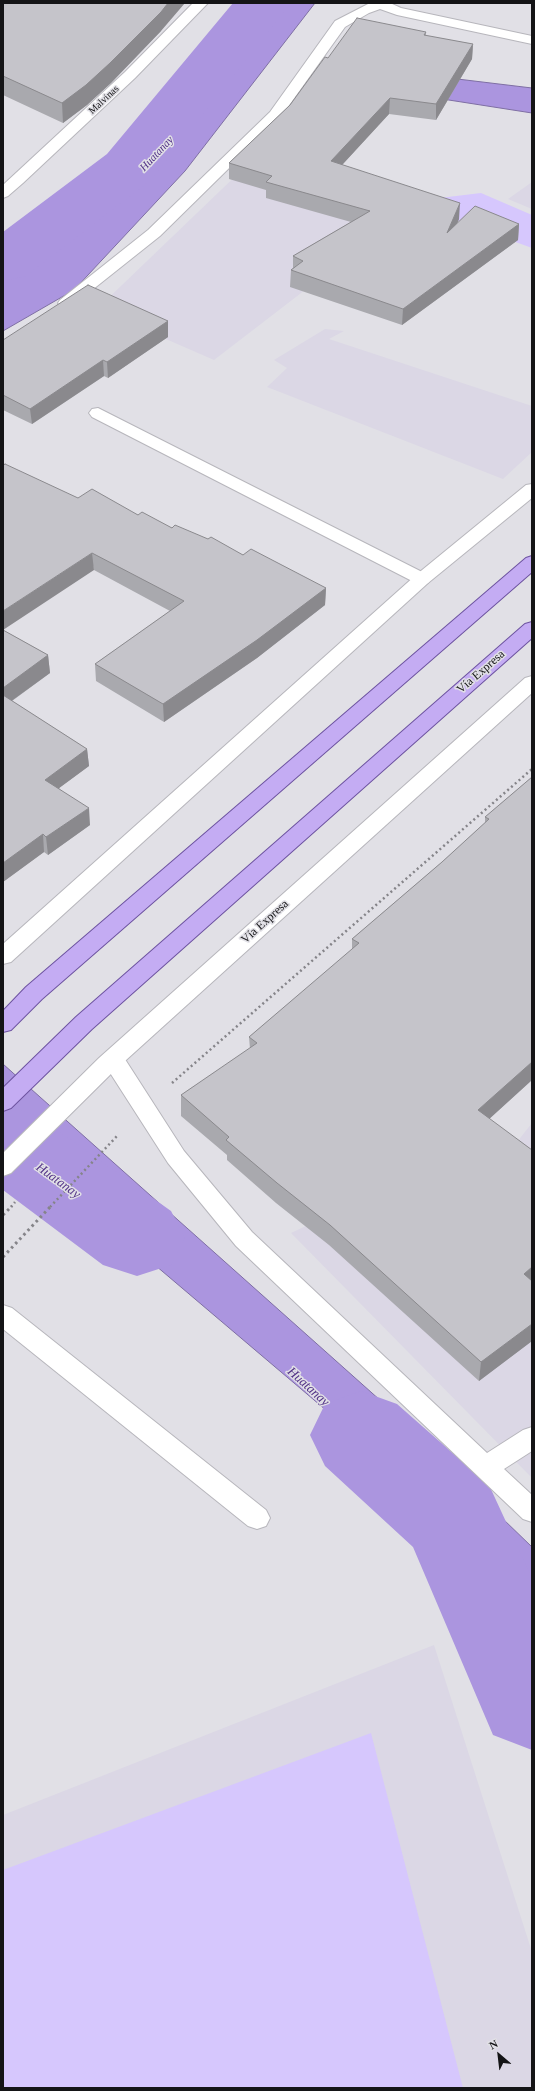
<!DOCTYPE html>
<meta charset="utf-8">
<style>
body{margin:0}
#map{position:relative;width:535px;height:2091px;overflow:hidden;background:#e1e0e6;font-family:Georgia,serif}
canvas{display:block}
.frame{position:absolute;inset:0;border:4px solid #141416;pointer-events:none}
.north{position:absolute;left:479px;top:2035px;width:40px;height:40px;-webkit-text-stroke:3px #e1e0e6;paint-order:stroke;rotate:332deg;font-size:11px;font-weight:700;line-height:16px;text-align:center;color:#141416}
.north::after{content:'';display:block;margin:auto;width:14px;height:18px;background:#141416;clip-path:polygon(50% 0,100% 100%,50% 72%,0 100%)}
</style>
<div id="map">
<canvas width="535" height="2091"></canvas>
<div class="frame"></div>
<div class="north">N</div>
</div>
<script>
const context = document.querySelector('canvas').getContext('2d');
context.lineJoin = 'round';
function fill(path, color) {
  context.fillStyle = color;
  context.fill(path, 'evenodd');
}
function poly(rows) {
  const path = new Path2D();
  for (const r of rows) {
    path.moveTo(r[0], r[1]);
    for (let i = 2; i < r.length; i += 2) path.lineTo(r[i], r[i + 1]);
  }
  return path;
}
function strokePath(path, color, width, dash) {
  context.strokeStyle = color;
  context.lineWidth = width;
  context.lineCap = dash ? 'butt' : 'round';
  context.setLineDash(dash || []);
  context.stroke(path);
}
function drawText(font, color, halo, rows, align = 'center') {
  context.font = font + ' Georgia,serif';
  context.lineWidth = 3;
  context.setLineDash([]);
  context.textBaseline = 'middle';
  context.strokeStyle = halo;
  context.fillStyle = color;
  for (const [text, x, y, turn = 0] of rows) {
    context.save();
    context.translate(x, y);
    context.rotate((+turn || 0) * Math.PI / 180);
    context.textAlign = isNaN(turn) ? turn : align;
    if (halo) context.strokeText(text, 0, 0);
    context.fillText(text, 0, 0);
    context.restore();
  }
}
fill(poly([
 [246,166,448,238,361,247,214,360,97,309],
 [532,182,532,209,508,199],
 [325,329,344,331,329,339,532,406,532,452,503,479,267,387,287,368,274,360],
 [532,1123,532,1478,291,1233,346,1207,475,1195],
 [434,1645,532,1952,532,2088,3,2088,3,1815]
]), '#dbd7e5');
fill(poly([
 [481,193,532,215,532,248,406,202],
 [371,1733,463,2088,3,2088,3,1870]
]), '#d6c7fd');
const water = poly([
 [263,3,315,3,185,171,74,290,3,331,3,262,129,167,263,3],
 [449,78,532,88,532,113,436,98,449,78],
 [3,1064,381,1401,532,1547,532,1706,522,1676,452,1517,37,1165,3,1130,3,1064]
]);
fill(water, '#ab95df');
strokePath(water, '#7e6ea3', 1);
fill(poly([
 [233,3,291,3,151,180,26,276,3,281,3,232,107,154,233,3],
 [3,1104,36,1115,171,1211,185,1238,171,1265,137,1276,103,1265,3,1190,3,1104],
 [361,1391,397,1404,489,1485,532,1578,532,1750,493,1735,413,1547,325,1466,310,1435,325,1404,361,1391]
]), '#ab95df');
const service = poly([
 [98,408,428,575,431,579,428,583,422,585,416,583,92,417,89,413,92,409,98,408],
 [3,1305,12,1308,266,1510,270,1518,266,1526,257,1529,248,1526,3,1329,3,1305]
]);
const minor = poly([
 [193,3,208,3,135,78,23,183,8,196,3,198,3,185,125,72,193,3],
 [370,3,390,3,401,8,532,36,532,44,397,15,380,9,369,13,345,27,280,118,160,236,72,306,60,306,58,303,60,300,148,230,270,112,335,21,370,3],
 [113,1051,121,1053,184,1151,252,1232,487,1453,523,1430,532,1427,532,1451,504,1469,532,1495,532,1522,523,1519,236,1246,168,1163,105,1065,102,1059,105,1053,113,1051]
]);
const secondary = poly([
 [532,484,532,498,428,583,11,962,3,964,3,944,416,575,526,485,532,484],
 [532,676,532,693,115,1070,11,1173,3,1176,3,1153,99,1058,525,678,532,676]
]);
const primary = poly([
 [532,556,532,572,42,999,11,1030,3,1032,3,1011,26,987,526,558,532,556],
 [532,622,532,638,92,1029,11,1108,3,1111,3,1088,76,1017,525,624,532,622]
]);
strokePath(service, '#b7b6bc', 2);
strokePath(minor, '#b7b6bc', 2);
strokePath(secondary, '#b7b6bc', 2);
strokePath(primary, '#6d53a0', 2);
strokePath(poly([
 [172,1083,532,769],
 [11,1207,15,1202],
 [50,1207,118,1135]
]), '#858489', 2.5, [2, 3]);
strokePath(poly([
 [3,1215,12,1206],
 [3,1257,51,1206]
]), '#858489', 3, [2.5, 3.5]);
fill(service, '#fff');
fill(minor, '#fff');
fill(secondary, '#fff');
fill(primary, '#c4acf3');
fill(poly([
 [3,3,161,31,111,83,87,105,63,123,3,95],
 [426,32,426,36,473,44,472,59,436,120,389,114,342,165,459,219,457,224,519,224,518,240,402,325,290,287,291,270,293,268,293,256,351,222,266,198,266,190,229,179,229,163,290,105,328,58],
 [168,321,168,337,108,378,104,376,32,424,3,410,3,340],
 [78,498,138,515,243,555,326,588,325,605,257,658,164,722,96,681,95,664,170,611,94,570],
 [3,630,48,655,50,673,12,701,87,749,89,766,59,788,90,825,48,855,44,852,3,882],
 [532,777,532,1080,489,1119,532,1150,532,1341,479,1381,329,1245,276,1203,227,1160,227,1155,181,1116,181,1095,250,1049,249,1037,352,950,352,939,442,862,485,823,485,817]
]), '#a9a9ae');
fill(poly([
 [168,3,185,3,161,31,111,83,87,105,63,123,62,103],
 [473,44,472,59,436,120,436,104],
 [390,98,389,114,331,177,331,161],
 [460,203,459,219,446,250,447,233],
 [519,224,518,240,402,325,403,309],
 [168,321,168,337,108,378,107,362],
 [103,360,104,376,32,424,30,409],
 [92,553,94,570,3,630,3,611],
 [326,588,325,605,257,658,164,722,163,704],
 [48,655,50,673,3,707,3,688],
 [87,749,89,766,47,797,45,780],
 [89,808,90,825,48,855,46,837],
 [43,834,44,852,3,882,3,863],
 [532,1062,532,1080,476,1131,478,1110],
 [532,1267,532,1285,524,1274],
 [532,1324,532,1341,479,1381,481,1362]
]), '#8a898d');
const building = poly([
 [3,3,168,3,161,12,110,63,86,85,62,103,3,76,3,3],
 [357,18,426,32,424,35,473,44,436,104,390,98,331,161,460,203,447,233,475,206,519,224,403,309,291,270,303,261,293,256,370,211,266,182,272,176,229,163,290,105,325,57,328,58,357,18],
 [88,285,168,321,107,362,103,360,30,409,3,395,3,340,88,285],
 [5,464,78,498,92,489,138,515,142,512,172,528,175,525,208,539,211,537,243,555,251,549,326,588,257,640,163,704,95,664,184,601,92,553,3,611,3,466,5,464],
 [3,630,48,655,3,688,3,630],
 [3,695,87,749,45,780,89,808,46,837,43,834,3,863,3,695],
 [532,777,532,1062,478,1110,532,1150,532,1267,524,1274,532,1281,532,1324,481,1362,330,1225,277,1183,226,1140,229,1137,181,1095,257,1043,249,1037,359,943,352,939,442,862,489,819,485,817,532,777]
]);
fill(building, '#c5c4ca');
strokePath(building, '#8a898d', 1);
drawText('10px', '#141416', '#e1e0e6', [
 ["Malvinas",104,100,-43]
]);
drawText('italic 11px', '#523287', '#e1e0e6', [
 ["Huatanay",157,154,-47]
]);
drawText('12px', '#141416', '#e1e0e6', [
 ["Vía Expresa",481,672,-41],
 ["Vía Expresa",265,922,-42]
]);
drawText('italic 13px', '#523287', '#e1e0e6', [
 ["Huatanay",58,1181,36],
 ["Huatanay",308,1387,42]
]);
</script>
